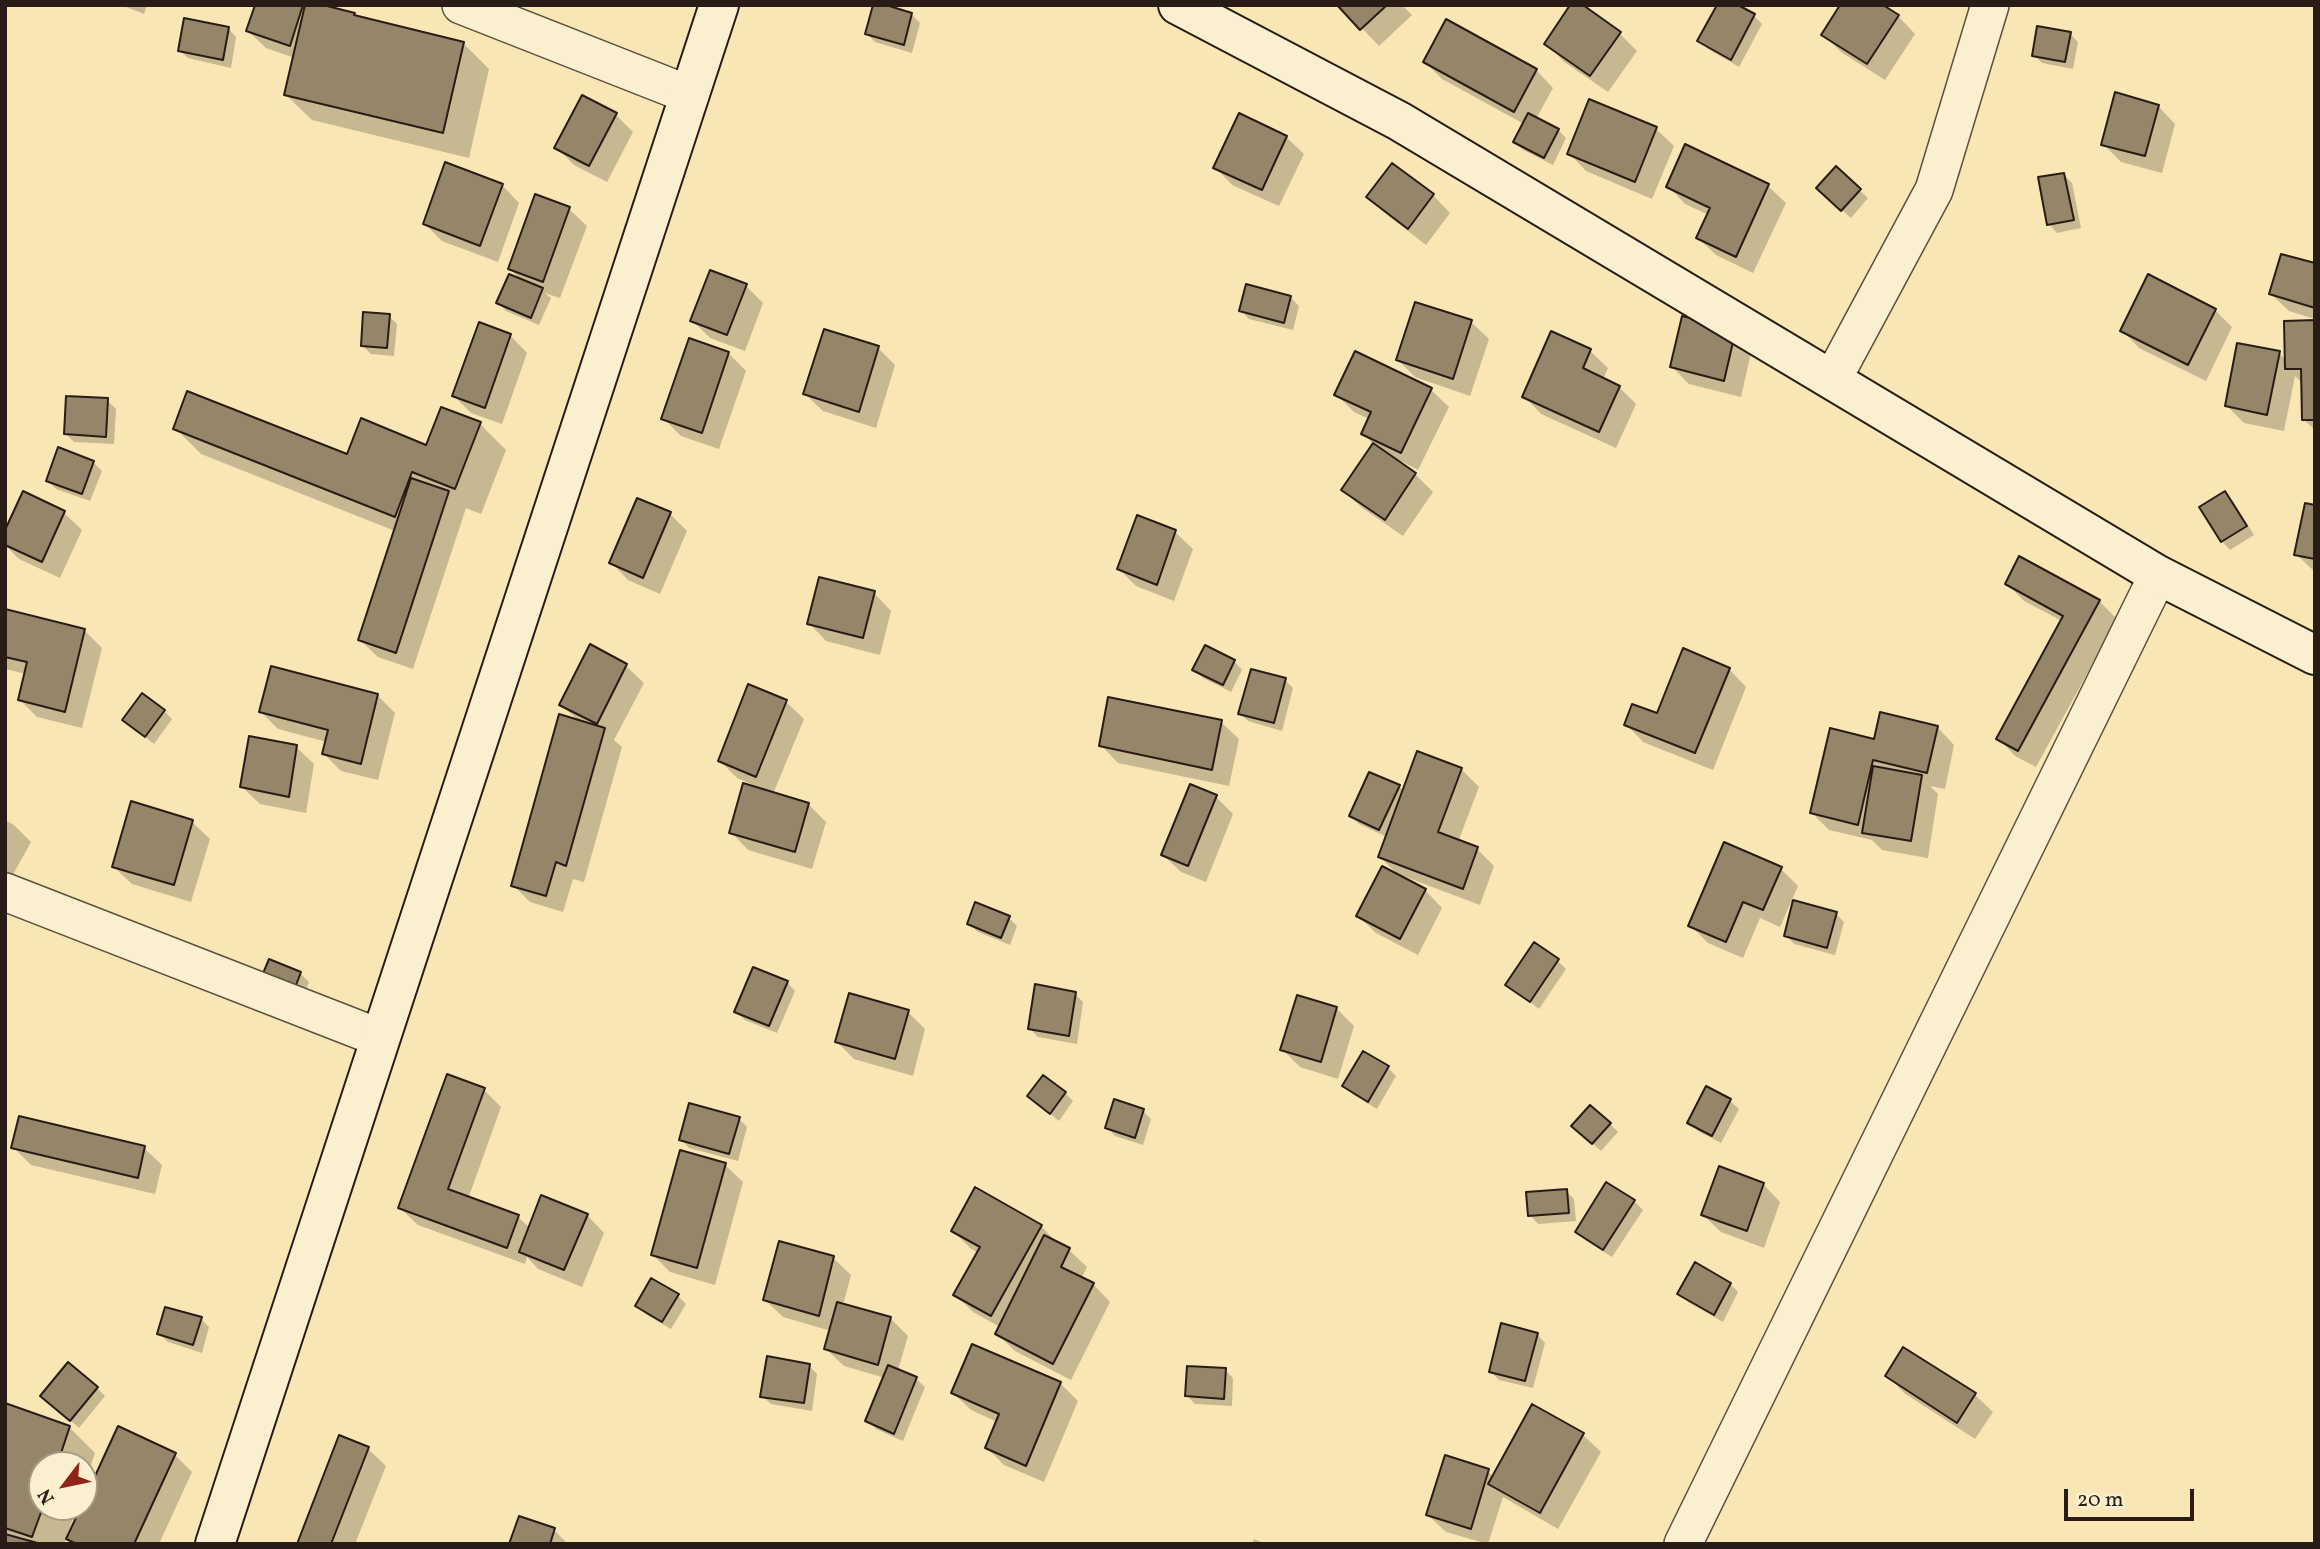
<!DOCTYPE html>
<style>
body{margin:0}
#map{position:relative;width:2320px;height:1549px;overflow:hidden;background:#f8e6b5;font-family:Vollkorn,serif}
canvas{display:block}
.frame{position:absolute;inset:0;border:7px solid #291c16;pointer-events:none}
.north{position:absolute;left:28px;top:1451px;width:70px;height:70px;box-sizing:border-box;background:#faefcf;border:2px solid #a69b85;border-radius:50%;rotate:238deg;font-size:19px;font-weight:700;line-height:28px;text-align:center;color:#291c16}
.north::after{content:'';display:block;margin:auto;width:24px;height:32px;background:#8f2418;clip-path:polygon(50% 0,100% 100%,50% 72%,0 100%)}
.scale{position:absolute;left:2064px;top:1489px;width:130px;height:32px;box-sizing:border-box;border:4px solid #291c16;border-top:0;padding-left:9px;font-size:21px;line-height:24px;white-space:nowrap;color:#291c16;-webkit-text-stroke:5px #faefcf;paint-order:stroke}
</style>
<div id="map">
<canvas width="2320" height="1549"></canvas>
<div class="frame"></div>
<div class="north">N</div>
<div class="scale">20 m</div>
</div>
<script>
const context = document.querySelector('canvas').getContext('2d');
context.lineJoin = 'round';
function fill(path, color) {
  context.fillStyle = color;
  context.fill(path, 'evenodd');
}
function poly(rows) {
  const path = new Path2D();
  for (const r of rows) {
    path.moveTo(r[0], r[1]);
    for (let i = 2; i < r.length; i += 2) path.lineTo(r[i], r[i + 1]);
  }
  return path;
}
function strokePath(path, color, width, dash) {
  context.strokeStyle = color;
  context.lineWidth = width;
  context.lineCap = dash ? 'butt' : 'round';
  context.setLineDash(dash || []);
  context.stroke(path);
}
fill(poly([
 [121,5,147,5,144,14],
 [257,5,315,5,463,43,489,69,469,158,312,120,286,95,295,58,266,48,248,31],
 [1340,5,1402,5,1412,15,1379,46],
 [912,15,920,23,912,53,875,42,867,34],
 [1754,16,1762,24,1739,67,1708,49,1699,41],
 [1898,16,1915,34,1885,80,1841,52,1824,35],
 [228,28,236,37,231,68,188,58,179,50],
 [1619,33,1637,51,1608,92,1563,61,1546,43],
 [2070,34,2078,42,2073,69,2042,63,2034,55],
 [1425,62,1536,70,1553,88,1536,119,1558,130,1566,138,1553,165,1523,150,1515,142,1524,124,1442,79],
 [2158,106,2175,124,2162,173,2121,162,2103,144],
 [616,115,633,132,607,182,574,165,557,148],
 [1656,129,1674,146,1652,199,1586,171,1569,153],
 [1286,137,1304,154,1279,206,1232,185,1215,167],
 [1686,147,1768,186,1786,203,1753,273,1716,255,1698,238,1709,215,1685,204,1668,186],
 [1836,169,1868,198,1851,218,1826,196],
 [2064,175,2072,183,2081,228,2057,233,2049,224],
 [502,185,519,203,498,262,442,241,425,224],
 [1433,195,1450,213,1426,245,1386,214,1369,197],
 [569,209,587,226,560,298,545,293,551,298,539,325,506,311,498,303,522,281,510,269],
 [2315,265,2315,319,2289,311,2271,294],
 [746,286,763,303,745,351,710,338,692,320],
 [1290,297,1299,306,1293,330,1249,319,1241,310],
 [2215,310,2232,327,2206,381,2139,348,2122,330],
 [389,316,397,324,394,356,371,354,362,345],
 [1683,318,1752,348,1741,397,1689,384,1672,367],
 [1471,322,1489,339,1470,396,1415,377,1398,360],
 [2315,322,2315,430,2304,420,2303,384,2295,376,2284,431,2244,423,2226,405,2279,353,2287,361],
 [1552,334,1590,351,1608,368,1603,379,1619,387,1636,404,1616,448,1541,414,1524,396],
 [510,335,527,353,502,424,471,413,454,396],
 [878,348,895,365,876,428,823,411,805,394],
 [728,353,746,371,719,449,681,436,663,418],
 [1356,353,1431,390,1449,407,1418,470,1397,459,1396,461,1415,474,1433,492,1403,536,1361,507,1343,490,1374,445,1363,433,1369,419,1354,412,1336,394],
 [107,400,116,409,114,444,74,442,66,434],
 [442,409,480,424,506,450,481,514,466,508,413,669,378,657,360,640,395,531,201,454,175,428,348,457,427,447],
 [93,462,102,471,90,501,56,489,48,481],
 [24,493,64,513,82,530,60,578,19,559,5,545],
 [2225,493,2233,501,2254,535,2230,550,2222,541],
 [2315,507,2315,572,2296,554],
 [670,514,687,531,660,594,628,580,611,562],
 [1175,532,1193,549,1174,601,1136,586,1119,569],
 [2020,558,2099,601,2117,619,2036,767,2015,756,1998,738,2062,621,2024,601,2007,584],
 [874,593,891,611,880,655,826,641,809,623],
 [5,611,84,630,102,648,82,728,37,717,20,700,26,674,5,669],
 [591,647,626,666,644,683,614,740,622,747,584,882,573,879,563,912,530,902,513,885,579,722,562,705],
 [1234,661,1242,670,1231,692,1203,678,1195,670],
 [1729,669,1746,687,1713,770,1643,742,1626,724,1658,716],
 [1285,680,1293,688,1282,731,1248,721,1240,713],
 [377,695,395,713,378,780,341,771,324,754,327,742,278,729,261,712],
 [786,702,804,719,773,794,808,804,826,822,812,869,748,850,731,832,758,787,737,778,720,761],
 [164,711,172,719,154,744,124,720],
 [1221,722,1239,739,1229,786,1118,763,1101,745],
 [1937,727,1954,745,1945,789,1930,786,1938,794,1928,858,1882,850,1872,840,1829,830,1812,813,1875,741],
 [296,747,314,764,306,813,260,804,242,787],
 [1461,769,1479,787,1458,842,1477,849,1494,866,1480,905,1403,876,1402,878,1425,890,1442,908,1418,955,1376,933,1358,916,1399,876,1380,857,1387,837,1359,824,1351,816,1399,787,1404,791],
 [1216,797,1233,814,1206,882,1181,872,1163,855],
 [5,820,14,825,31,842,5,889],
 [192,822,210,839,191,902,132,884,114,867],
 [1781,869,1798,886,1780,927,1760,918,1743,958,1708,943,1690,925],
 [1836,914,1844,922,1835,955,1794,944,1786,935],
 [1009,918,1017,926,1010,945,978,932,969,924],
 [1558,961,1566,969,1539,1009,1507,984],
 [300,973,309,982,299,1009,268,996],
 [787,982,795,991,777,1033,745,1020,736,1012],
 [1075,994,1083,1002,1077,1044,1038,1037,1029,1028],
 [1336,1008,1354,1026,1338,1079,1300,1067,1282,1049],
 [908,1012,925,1029,913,1076,854,1059,837,1042],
 [1388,1068,1396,1076,1377,1109,1352,1094,1344,1086],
 [1707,1089,1730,1101,1739,1109,1721,1143,1698,1131,1690,1122],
 [484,1090,501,1107,468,1199,518,1217,530,1228,587,1215,604,1233,582,1287,538,1269,527,1257,525,1264,418,1225,400,1208],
 [1065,1093,1073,1101,1059,1121,1038,1104],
 [1143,1111,1151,1119,1143,1145,1115,1136,1107,1127],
 [739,1119,747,1127,738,1161,689,1148,681,1139],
 [1610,1124,1618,1132,1601,1151,1582,1134],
 [13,1147,144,1148,162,1165,155,1194,31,1165],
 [725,1165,743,1182,715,1285,670,1272,653,1255],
 [1607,1184,1634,1201,1643,1210,1612,1257,1585,1240,1577,1232],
 [1763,1184,1780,1202,1764,1248,1721,1232,1703,1215],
 [1566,1191,1574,1199,1576,1221,1538,1224,1530,1215],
 [1041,1226,1058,1244,1069,1250,1087,1267,1081,1279,1093,1284,1110,1302,1071,1380,1015,1351,997,1334,1000,1327,973,1312,955,1294,978,1253,970,1248,953,1231],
 [833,1258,851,1275,843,1305,890,1318,908,1336,898,1370,916,1379,925,1387,903,1441,876,1429,867,1421,885,1378,844,1366,826,1349,831,1331,783,1317,765,1300],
 [1730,1284,1738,1292,1723,1322,1688,1302,1680,1294],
 [678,1296,686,1304,671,1329,645,1314,637,1305],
 [201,1319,209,1327,202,1353,168,1342,159,1333],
 [1537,1334,1545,1343,1533,1388,1499,1380,1491,1372],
 [1903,1349,1975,1395,1993,1412,1975,1439,1904,1393,1887,1375],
 [809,1366,817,1374,812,1411,771,1404,762,1396],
 [1225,1370,1233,1378,1232,1406,1195,1404,1187,1396],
 [1060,1383,1078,1401,1044,1482,1004,1465,987,1448,997,1422,971,1410,953,1393],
 [97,1388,105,1396,79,1428,51,1404],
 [5,1405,69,1427,95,1453,84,1486,84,1465,42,1465,42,1507,77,1507,68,1533,70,1534,84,1504,175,1455,192,1472,159,1544,74,1544,67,1537,64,1544,5,1544],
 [1533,1406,1583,1435,1601,1452,1558,1529,1503,1497,1488,1544,1446,1532,1428,1515,1488,1471,1493,1477],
 [368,1449,386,1466,355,1544,299,1544],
 [554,1530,568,1544,511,1544],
 [1254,1539,1266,1544,1252,1544]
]), '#0003');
const building = poly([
 [255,5,303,5,290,46,246,31,255,5],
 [305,5,323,5,355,13,354,15,464,42,443,133,284,95,305,5],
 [873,5,886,5,912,13,904,45,865,34,873,5],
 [1337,5,1387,5,1360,30,1337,5],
 [1570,5,1583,5,1621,32,1590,76,1544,44,1570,5],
 [1717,5,1738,5,1755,14,1731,60,1697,41,1717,5],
 [1840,5,1883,5,1899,15,1867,64,1821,35,1840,5],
 [184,18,229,27,223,60,178,51,184,18],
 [1446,19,1537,69,1514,112,1423,62,1446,19],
 [2037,26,2071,32,2065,62,2032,56,2037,26],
 [2115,92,2159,105,2145,156,2101,145,2115,92],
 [582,95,617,113,589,166,554,148,582,95],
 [1589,99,1657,127,1635,182,1567,154,1589,99],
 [1239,113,1287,136,1262,190,1213,168,1239,113],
 [1528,113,1559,129,1544,158,1513,142,1528,113],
 [1685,144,1769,184,1736,257,1696,238,1710,208,1666,187,1685,144],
 [445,162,503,184,480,246,423,224,445,162],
 [1392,163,1434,194,1408,229,1366,197,1392,163],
 [1836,166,1861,189,1841,211,1816,188,1836,166],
 [2064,173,2074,220,2047,225,2038,177,2064,173],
 [535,194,570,207,543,282,508,269,535,194],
 [2281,254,2315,263,2315,308,2269,294,2281,254],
 [710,270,747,284,727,335,690,321,710,270],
 [509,274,543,288,531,318,496,303,509,274],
 [2148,274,2216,309,2188,365,2120,331,2148,274],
 [1246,284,1291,296,1284,323,1239,311,1246,284],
 [1415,302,1472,320,1453,379,1396,360,1415,302],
 [363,312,390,314,387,348,361,346,363,312],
 [1682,316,1736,329,1724,381,1670,367,1682,316],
 [2315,320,2315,420,2302,420,2301,369,2285,369,2284,321,2315,320],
 [479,322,511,334,485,408,452,396,479,322],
 [824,329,879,346,859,412,803,394,824,329],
 [1551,331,1591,349,1583,368,1620,386,1599,432,1522,397,1551,331],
 [689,338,729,352,702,433,661,419,689,338],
 [2237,343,2280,351,2267,415,2225,406,2237,343],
 [1355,351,1432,388,1401,453,1361,434,1371,412,1334,395,1355,351],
 [187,391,347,454,361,418,426,445,441,407,481,422,455,489,412,472,395,517,173,429,187,391],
 [66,396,108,398,106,437,64,434,66,396],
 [1373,443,1416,473,1385,520,1341,490,1373,443],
 [58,447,94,461,82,494,46,481,58,447],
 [411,478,449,491,396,653,358,640,411,478],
 [23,491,65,511,42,562,5,545,5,530,23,491],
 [2225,491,2247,526,2221,542,2199,507,2225,491],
 [637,498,671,512,643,578,609,563,637,498],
 [2305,503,2315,505,2315,559,2294,555,2305,503],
 [1137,515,1176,530,1157,585,1117,569,1137,515],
 [2019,556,2100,600,2018,751,1996,739,2063,616,2005,584,2019,556],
 [819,577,875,591,863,638,807,624,819,577],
 [5,609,85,629,65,712,18,700,27,662,5,657,5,609],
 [590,644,627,664,597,724,559,705,590,644],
 [1205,645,1235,660,1223,685,1192,670,1205,645],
 [1683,648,1730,668,1695,753,1624,725,1632,704,1657,713,1683,648],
 [271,666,378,694,361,764,322,754,328,730,259,712,271,666],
 [1251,669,1286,678,1274,723,1238,714,1251,669],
 [748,684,787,700,756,777,718,761,748,684],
 [142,693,165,710,145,737,122,720,142,693],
 [1108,697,1222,720,1212,770,1099,746,1108,697],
 [1880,712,1938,726,1927,773,1873,760,1858,825,1810,813,1830,728,1874,739,1880,712],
 [559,714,605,728,566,866,556,862,546,896,511,886,559,714],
 [249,736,297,745,289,797,240,787,249,736],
 [1417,751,1462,768,1438,832,1478,847,1463,889,1378,857,1417,751],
 [1873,766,1922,775,1911,841,1862,833,1873,766],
 [1369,772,1400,785,1379,830,1349,816,1369,772],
 [743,783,809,803,795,852,729,833,743,783],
 [1190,784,1217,795,1188,866,1161,855,1190,784],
 [131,801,193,820,174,885,112,867,131,801],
 [1724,842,1782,867,1763,910,1743,902,1726,942,1688,926,1724,842],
 [1382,866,1426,889,1400,939,1356,916,1382,866],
 [1793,900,1837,912,1827,948,1784,936,1793,900],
 [975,902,1010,916,1001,938,967,924,975,902],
 [1534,942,1559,959,1530,1002,1505,985,1534,942],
 [269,959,301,972,290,1001,257,988,269,959],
 [753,967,788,981,769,1026,734,1012,753,967],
 [1035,984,1076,992,1069,1036,1028,1029,1035,984],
 [849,993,909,1010,895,1059,835,1042,849,993],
 [1297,995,1337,1007,1321,1062,1280,1050,1297,995],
 [1363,1051,1389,1066,1368,1102,1342,1086,1363,1051],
 [447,1074,485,1088,448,1189,519,1215,507,1248,398,1208,447,1074],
 [1043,1075,1066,1092,1050,1114,1027,1096,1043,1075],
 [1706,1086,1731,1099,1712,1136,1687,1123,1706,1086],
 [1114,1099,1144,1109,1135,1138,1105,1128,1114,1099],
 [689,1103,740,1117,729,1154,679,1140,689,1103],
 [1590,1105,1611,1123,1592,1144,1571,1126,1590,1105],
 [19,1116,145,1146,138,1178,11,1148,19,1116],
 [680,1150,726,1163,697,1268,651,1255,680,1150],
 [1719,1166,1764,1183,1747,1231,1701,1215,1719,1166],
 [1606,1182,1635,1200,1603,1250,1575,1232,1606,1182],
 [975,1187,1042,1225,991,1316,953,1295,980,1247,951,1231,975,1187],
 [1567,1189,1569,1213,1528,1216,1526,1192,1567,1189],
 [541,1195,588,1214,564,1270,519,1252,541,1195],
 [1044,1235,1070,1248,1061,1267,1094,1283,1053,1364,995,1334,1044,1235],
 [779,1241,834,1256,819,1316,763,1300,779,1241],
 [1695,1262,1731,1283,1714,1315,1677,1294,1695,1262],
 [651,1278,679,1294,662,1322,635,1306,651,1278],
 [837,1302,891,1317,878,1365,824,1349,837,1302],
 [165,1307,202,1317,193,1345,157,1334,165,1307],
 [1501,1323,1538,1333,1525,1381,1489,1372,1501,1323],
 [972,1344,1061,1382,1026,1466,985,1448,999,1414,951,1393,972,1344],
 [1903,1347,1976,1393,1957,1423,1885,1376,1903,1347],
 [767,1356,810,1364,804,1403,760,1397,767,1356],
 [68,1362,98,1387,70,1421,40,1396,68,1362],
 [888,1365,917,1377,894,1434,865,1421,888,1365],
 [1187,1366,1226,1368,1224,1399,1185,1396,1187,1366],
 [5,1403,70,1426,57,1465,42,1465,43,1507,32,1537,5,1528,5,1403],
 [1532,1404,1584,1433,1540,1513,1488,1484,1532,1404],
 [118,1426,176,1453,134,1544,77,1544,66,1539,81,1507,84,1507,84,1500,118,1426],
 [339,1435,369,1447,331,1544,297,1544,339,1435],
 [1445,1455,1489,1469,1471,1529,1426,1515,1445,1455],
 [519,1516,555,1528,550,1544,509,1544,519,1516],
 [5,1534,41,1544,5,1544,5,1534]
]);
fill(building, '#958569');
strokePath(building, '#291c16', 2);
const street = poly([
 [461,5,690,95],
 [1832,380,1934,190,1990,5],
 [5,892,380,1038],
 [1683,1544,2158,575]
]);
const secondary = poly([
 [1178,5,1399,121,2158,575,2315,655],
 [215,1544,719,5]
]);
strokePath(street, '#5d4e3e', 40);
strokePath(secondary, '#291c16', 42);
strokePath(street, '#faefcf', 37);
strokePath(secondary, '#faefcf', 38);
</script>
